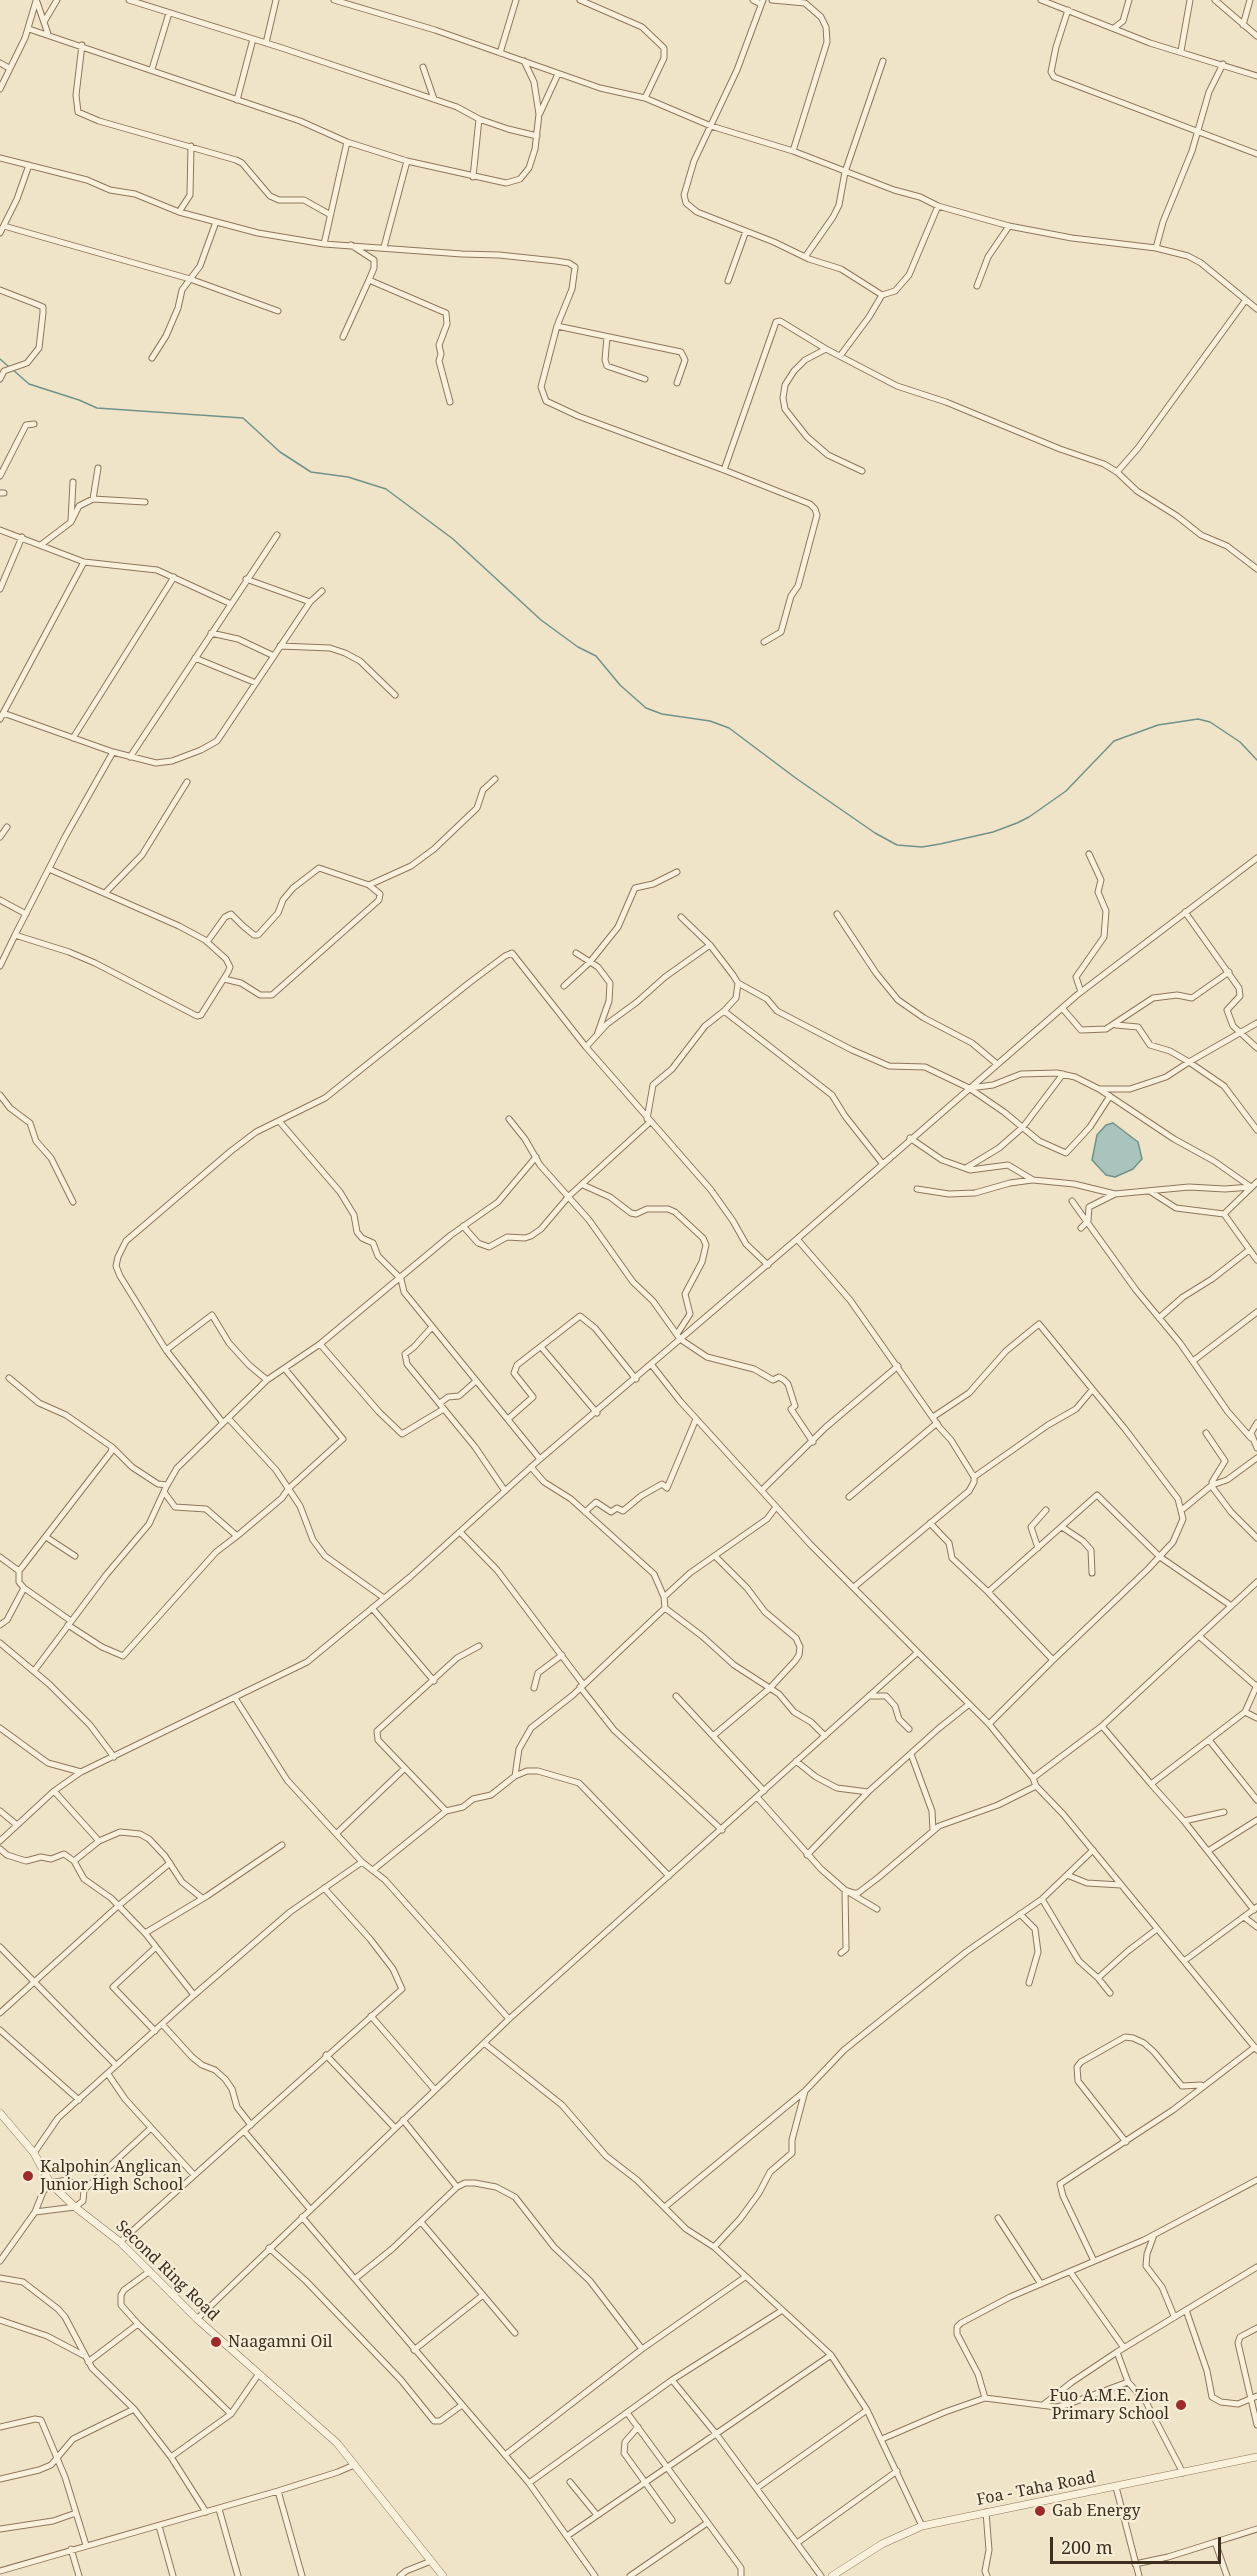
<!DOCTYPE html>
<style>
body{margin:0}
#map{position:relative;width:1257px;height:2576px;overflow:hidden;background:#f0e4c8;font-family:"Noto Serif",serif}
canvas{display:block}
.scale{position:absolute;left:1050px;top:2537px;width:171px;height:27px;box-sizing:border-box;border:3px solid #3d2e20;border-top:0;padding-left:8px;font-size:18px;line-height:21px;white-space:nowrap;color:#3d2e20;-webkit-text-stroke:4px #f7eed8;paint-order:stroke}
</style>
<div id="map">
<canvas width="1257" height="2576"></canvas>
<div class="scale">200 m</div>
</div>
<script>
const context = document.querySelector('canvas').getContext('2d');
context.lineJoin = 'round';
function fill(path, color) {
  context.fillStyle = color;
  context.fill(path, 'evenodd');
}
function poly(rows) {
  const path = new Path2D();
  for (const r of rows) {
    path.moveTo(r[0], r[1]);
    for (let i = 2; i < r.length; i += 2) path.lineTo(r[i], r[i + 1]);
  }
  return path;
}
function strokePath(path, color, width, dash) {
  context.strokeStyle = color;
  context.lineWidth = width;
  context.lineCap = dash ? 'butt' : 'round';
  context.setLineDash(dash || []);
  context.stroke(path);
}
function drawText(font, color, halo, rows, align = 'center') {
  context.font = font + ' "Noto Serif",serif';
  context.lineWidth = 4.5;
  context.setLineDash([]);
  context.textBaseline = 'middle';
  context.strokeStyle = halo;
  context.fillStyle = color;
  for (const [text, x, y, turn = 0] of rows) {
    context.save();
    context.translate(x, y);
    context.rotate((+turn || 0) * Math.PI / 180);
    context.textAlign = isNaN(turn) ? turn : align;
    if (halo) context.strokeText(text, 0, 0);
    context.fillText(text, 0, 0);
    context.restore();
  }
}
const water = poly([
 [1113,1123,1138,1142,1142,1159,1133,1169,1115,1177,1106,1175,1092,1160,1097,1135,1106,1125,1113,1123]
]);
fill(water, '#a9c4bc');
strokePath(water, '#6f938a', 1.5);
strokePath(poly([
 [0,359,8,366],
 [12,369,29,384,79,400,97,408,243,418,280,452,311,472,348,477,386,489,453,539,541,620,578,647,596,656,620,685,646,708,662,714,710,721,729,728,797,779,875,833,897,845,922,847,940,844,993,832,1017,823,1029,817,1066,791,1114,741,1158,725,1198,719,1210,722,1240,742,1257,760]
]), '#6f938a', 1.5);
const minor = poly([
 [129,0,282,48,457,107,479,119,473,177],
 [334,0,435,30,600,88,645,98,711,126,793,151,894,190,920,197,938,206,1009,226,1072,238,1156,248,1188,256,1201,263,1257,309],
 [580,0,642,27,664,48,664,58,645,98],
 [753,0,761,4],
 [763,0,737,70,694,161,684,195,686,203,697,212,774,242,809,259,841,269,882,295],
 [772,0,805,3,821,17,826,27,827,42,793,151],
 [1041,0,1150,43,1257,76],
 [1215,0,1257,36],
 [37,2,48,34],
 [1068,10,1056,47,1051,72,1054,77,1257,154],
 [44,22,57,0],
 [1243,25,1250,0],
 [1114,28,1123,21,1129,0],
 [29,29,300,121,347,142,407,161,506,183,520,179,529,168,535,149,539,114,534,82,524,61],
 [266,43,276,0],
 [82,45,76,95,78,112,99,121,236,160,242,163,270,196,279,200,304,200,329,214],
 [1181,51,1190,0],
 [500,53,516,0],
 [0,63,9,68],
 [423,67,434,99],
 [152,69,169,13],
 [0,89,25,38,36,1],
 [237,100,253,39],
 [540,113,558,74],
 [479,119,508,129,537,136],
 [0,158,87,180,110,190,135,194,179,212,258,233,324,244,462,254,499,255,556,261,569,263,575,267,572,289,557,326,541,387,546,401,578,416,724,470,810,504,815,509,817,515,798,586,791,596,781,632,764,642],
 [179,212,190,195,191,146],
 [4,226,190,279,278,311],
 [0,233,17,199,29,165],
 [324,244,347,142],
 [351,245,374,260,374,268,369,280,446,313,447,324,439,345,441,354,439,361,450,402],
 [384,247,407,161],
 [1156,248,1163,222,1192,151,1209,92,1223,64],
 [805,257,833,217,839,205,845,172,883,61],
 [728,281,746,231],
 [977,286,988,257,1009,226],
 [0,290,36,304,43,307,43,313,39,348,27,363,4,371,0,379],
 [557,326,681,352,685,360,677,383],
 [343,337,369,280],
 [607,337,605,360,607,366,645,379],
 [840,356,869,317,882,295,895,291,909,275,938,206],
 [152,358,166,336,178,308,182,290,200,266,216,222],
 [724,470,776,322,780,321,826,349],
 [862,471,828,455,807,437,785,409,783,398,785,385,794,371,805,360,826,349,897,386,946,402,1060,449,1104,464,1117,472,1137,491,1177,516,1201,535,1227,546,1257,569],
 [1117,472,1138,448,1245,301],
 [0,476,26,425,34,424],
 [0,493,4,493],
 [93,499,145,502],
 [71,521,73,482],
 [0,530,84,562,157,570,229,603],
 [42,544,71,522,79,506,93,499,98,468],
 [246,579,310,602],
 [0,589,22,537],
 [211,633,238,639,274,656],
 [280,646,330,648,345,653,360,661,395,695],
 [195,658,256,683],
 [3,713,113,752,156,763,172,761,201,750,217,741,310,602,322,591],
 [0,719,84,562],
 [73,738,174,577],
 [130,757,277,535],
 [0,837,7,827],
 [369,885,411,866,434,849,477,808,483,790,495,779],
 [106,892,142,855,187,782],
 [0,900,26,914],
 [1185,912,1239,988,1240,996,1227,1010,1233,1026,1257,1048],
 [837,914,876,973,898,1000,924,1018,972,1043,997,1064],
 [15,935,65,837,113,752],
 [207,942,225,917,231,914,243,926,254,935,258,935,278,913,283,900,293,888,319,868,369,885,380,894,379,900,272,995,260,995,241,983,224,979],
 [576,953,598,967,610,983,609,1001,597,1035],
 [0,966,15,935,69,952,95,963,197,1016,201,1015,228,972,230,967,226,959,205,940,179,926,49,869],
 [738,983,767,999,777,1011,852,1050,889,1066,925,1067,969,1088,1004,1112,1039,1141,1066,1153,1090,1127,1110,1096],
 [564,986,590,962,618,927,635,888,653,884,677,872],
 [1081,992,1076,977,1104,937,1106,911,1098,892,1101,880,1089,854],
 [1063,1009,1081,1030,1106,1029,1153,998,1177,995,1192,998,1229,972],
 [724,1011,832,1095,845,1116,882,1163],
 [1116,1025,1138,1027,1150,1045,1170,1051,1189,1062,1257,1023],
 [586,1047,607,1024,637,1002,665,977,710,945],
 [970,1088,993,1085,1021,1074,1057,1073,1075,1077,1099,1089,1130,1089,1166,1077,1189,1062,1224,1086,1257,1130],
 [0,1095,10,1108,30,1123,36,1141,51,1158,73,1202],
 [509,1119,525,1139,540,1165,589,1220,633,1282,653,1301,680,1339,707,1357,754,1369,773,1380,779,1377,784,1380,788,1384,795,1406,791,1409,813,1442],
 [647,1119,653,1085,672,1069,705,1026,724,1011,736,998,738,983,733,975,710,945,681,917],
 [279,1121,340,1192,354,1215,357,1232,362,1238,373,1243,378,1256,401,1279,404,1292,540,1459],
 [910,1138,942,1160,970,1170,1008,1165,1033,1180,1074,1184,1115,1194],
 [966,1168,999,1148,1023,1127,1063,1074],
 [1257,1182,1224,1214,1257,1260],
 [583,1185,610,1197,631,1213,636,1214,647,1209,668,1209,675,1212,703,1238,706,1245,702,1262,685,1294,690,1314,677,1334],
 [917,1189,949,1194,975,1193,1010,1183,1032,1180],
 [1151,1192,1176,1208,1224,1214],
 [1072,1201,1136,1290,1180,1343,1228,1412,1251,1438],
 [463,1226,478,1243,489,1247,507,1237,525,1238,531,1236,541,1229,569,1196,650,1122],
 [1081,1228,1088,1221,1089,1207,1115,1194,1189,1187,1225,1189,1251,1187,1214,1161,1174,1139,1099,1089],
 [797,1239,1077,995,1257,858],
 [1159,1318,1183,1297,1212,1279,1249,1250],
 [432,1327,414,1347,405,1354,407,1364,475,1447,505,1491],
 [320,1344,379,1412,402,1434,442,1410],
 [542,1348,597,1413],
 [166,1350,212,1315,229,1343,249,1365,267,1380],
 [1193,1361,1257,1312],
 [651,1364,680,1401,810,1544,989,1724,1033,1778,1036,1786,1063,1814,1257,2050],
 [9,1378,39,1403,66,1415,112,1447],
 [440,1403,448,1397,459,1396,476,1381],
 [933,1417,969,1393,1006,1351,1039,1324,1125,1429,1178,1499,1183,1519,1173,1542,1148,1569,1053,1660],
 [228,1418,276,1470,300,1506,313,1540,325,1556,384,1598],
 [508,1419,533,1397,514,1373,517,1365,580,1316,595,1328,636,1379],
 [223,1423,166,1350,120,1276,116,1266,118,1257,126,1241,231,1151,256,1132,325,1098,469,983,505,956,512,953,586,1047,711,1190,733,1221,746,1244,768,1265],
 [1257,1423,1251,1433,1257,1448],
 [1206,1433,1225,1461,1212,1482,1213,1488,1231,1512,1257,1538],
 [974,1477,1048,1425,1076,1409,1092,1390],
 [762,1490,826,1427,898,1366],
 [164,1492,175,1507,206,1509,237,1536],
 [849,1497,937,1423],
 [1183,1509,1212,1485,1227,1480,1257,1458],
 [585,1512,596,1502,611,1512,617,1508,623,1511,641,1496,662,1484,667,1488,696,1419],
 [930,1523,949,1543,952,1558,988,1592],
 [1062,1527,1083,1541,1091,1550,1092,1573],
 [460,1532,497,1570,583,1684],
 [46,1537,75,1556],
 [1038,1548,1031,1527,1046,1510],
 [0,1557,19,1571],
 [664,1597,690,1573,767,1519,776,1507],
 [372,1608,434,1681],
 [665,1608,702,1636,734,1665,779,1694,794,1712,811,1722,825,1736],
 [71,1621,24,1588,19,1582,19,1571,111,1452,112,1447,132,1467,158,1484,167,1485],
 [0,1625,7,1620,24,1588],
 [68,1625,102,1647,123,1656,216,1552,237,1536,282,1498,288,1489,343,1439,285,1369],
 [1199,1636,1256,1686],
 [0,1643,49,1684,90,1725,114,1757],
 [34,1671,106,1575,149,1524,166,1487,177,1468,267,1380,320,1344,451,1235,498,1202,536,1157],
 [580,1687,614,1730,722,1830],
 [534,1688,538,1673,562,1655],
 [676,1696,764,1791],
 [869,1696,886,1696,895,1706,899,1719,909,1729],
 [1245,1712,1257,1718],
 [989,1724,1053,1660,988,1592,1097,1495,1160,1557,1230,1605],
 [1102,1726,1151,1784,1245,1712,1257,1685],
 [0,1728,48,1763,81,1772],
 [713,1736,770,1688,795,1661,799,1655,800,1647,796,1638,765,1612,747,1588,715,1556],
 [1209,1740,1257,1800],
 [911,1754,932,1811,933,1831],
 [796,1761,816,1777,837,1788,868,1792],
 [515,1776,519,1749,531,1728,573,1695,665,1608,664,1597,654,1574,571,1499,544,1482,531,1467],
 [1033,1778,1102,1726,1257,1582],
 [1151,1784,1184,1821,1254,1910],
 [54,1791,99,1841],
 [757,1797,821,1869,845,1890,854,1893,858,1893,879,1877,939,1826,998,1805,1036,1786],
 [0,1811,17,1825],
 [446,1811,378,1740,377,1731,457,1658,479,1646],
 [1184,1821,1224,1812],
 [337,1833,405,1768],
 [0,1841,54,1791,81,1772,307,1662,410,1577,540,1459,797,1239,850,1300,940,1428,951,1440,974,1477,974,1482,969,1491,854,1587],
 [0,1849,7,1855,26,1861,41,1857,51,1859,64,1854,74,1861,84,1879,111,1898,145,1933,194,1995],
 [1208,1851,1257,1820],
 [807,1855,868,1792,938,1729,968,1705],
 [74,1861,99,1841,120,1832,140,1834,149,1839,165,1856,182,1882,202,1898],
 [362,1862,385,1880,509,2019],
 [373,1870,446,1811,463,1807,473,1799,491,1795,515,1776,527,1771,538,1771,579,1783,669,1876],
 [1067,1875,1087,1883,1121,1885],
 [1042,1899,1079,1961,1098,1978],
 [1020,1914,1035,1929,1038,1952,1029,1983],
 [1244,1917,1257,1927],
 [145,1933,207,1896,282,1845],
 [0,1947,116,2065],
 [841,1953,846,1949,845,1890,877,1909],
 [1184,1961,1257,1907],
 [1110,1993,1098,1978,1128,1951,1157,1929],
 [0,2013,118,1906,170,1863],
 [371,2016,435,2090],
 [162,2024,192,2057,202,2065,215,2070,225,2079,232,2089,237,2107,251,2125],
 [0,2030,79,2100],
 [155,2031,113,1987,156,1947],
 [484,2043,562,2105,606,2156,637,2180,686,2229,714,2247,831,2355,867,2410,922,2526],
 [326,2055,395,2128],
 [108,2074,125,2099,194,2175],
 [403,2120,457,2187],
 [244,2131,310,2209],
 [1126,2142,1078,2081,1077,2067,1081,2062,1125,2037,1133,2038,1144,2043,1154,2052,1182,2086,1201,2085],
 [34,2153,58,2118,194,1995,290,1912,362,1862,287,1780,235,1698],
 [666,2206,805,2091,844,2050,966,1952,1042,1899,1093,1850],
 [35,2212,75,2207,83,2201,84,2190,151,2128],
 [302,2217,529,2483,595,2576],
 [998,2218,1041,2284],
 [1154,2235,1147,2254,1146,2266,1162,2287,1174,2316],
 [120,2242,402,1989,393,1969,370,1939,324,1888],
 [714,2247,740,2219,759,2193,770,2172,792,2153,792,2140,805,2091],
 [269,2248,306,2281,401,2380,434,2421,440,2421,462,2405],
 [0,2261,35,2212,43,2192,50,2183,67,2180,84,2190],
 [1094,2261,1063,2196,1060,2184,1173,2110,1255,2047],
 [150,2271,124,2290,121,2295,121,2305,138,2324,231,2414],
 [1071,2273,1124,2348],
 [0,2278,23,2282,58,2309,65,2317,92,2368,134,2409,171,2457,206,2512],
 [356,2278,392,2249,457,2187,465,2183,475,2183,496,2187,515,2197,554,2247,590,2281,642,2349],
 [483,2295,515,2333],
 [1186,2310,1207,2371,1212,2397,1221,2402,1238,2404,1257,2396],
 [197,2319,509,2019,917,1653],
 [0,2320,47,2336,83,2355],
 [1257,2328,1240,2337,1238,2343,1257,2425],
 [414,2350,483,2295,421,2222],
 [88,2362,138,2324],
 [672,2380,717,2435,821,2576],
 [985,2398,978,2374,957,2334,957,2327,961,2323,1010,2297,1144,2240,1257,2180],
 [1043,2405,1072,2382,1117,2352],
 [628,2414,741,2568,741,2576],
 [0,2427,35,2419,41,2420,65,2477,86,2545],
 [638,2427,625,2442,624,2453,672,2520],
 [882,2439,945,2412,985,2398,1056,2407,1066,2405,1128,2382],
 [505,2455,642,2349,745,2277],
 [171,2457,231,2414,258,2375],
 [1183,2473,1146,2402,1128,2382,1117,2352,1257,2267],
 [0,2479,39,2470,51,2465,73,2439,134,2409],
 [570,2482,597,2515],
 [529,2483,672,2380,781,2311],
 [1116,2487,1139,2576],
 [757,2488,867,2410],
 [278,2491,302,2576],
 [219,2509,238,2576],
 [986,2512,989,2550,985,2571,987,2576],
 [159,2526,173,2576],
 [0,2529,53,2521,76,2513],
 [567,2536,831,2355],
 [1215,2542,1227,2576],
 [797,2543,897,2471],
 [71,2549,79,2576],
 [1135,2564,1168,2557,1257,2529],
 [0,2571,278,2491,338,2472,354,2465],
 [400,2576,406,2571,431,2561],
 [630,2576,707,2523]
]);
const tertiary = poly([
 [0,2113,34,2153,50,2183,75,2207,120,2242,197,2319,337,2443,443,2576],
 [832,2576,882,2544,922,2526,1257,2457]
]);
strokePath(minor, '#8d765c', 7);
strokePath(tertiary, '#8d765c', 8);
strokePath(minor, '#faf1dc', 5);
strokePath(tertiary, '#faf1dc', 7);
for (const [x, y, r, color] of [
 [28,2176,6,"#9e2a2b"],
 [216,2342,6,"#9e2a2b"],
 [1181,2405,6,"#9e2a2b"],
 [1040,2511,6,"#9e2a2b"]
]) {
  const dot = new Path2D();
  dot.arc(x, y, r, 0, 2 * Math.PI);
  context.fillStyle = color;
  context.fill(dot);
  strokePath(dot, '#f7eed8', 2);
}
drawText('16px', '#3d2e20', '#f7eed8', [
 ["Kalpohin Anglican",40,2167],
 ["Junior High School",40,2185],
 ["Naagamni Oil",228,2342],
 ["Fuo A.M.E. Zion",1169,2396,"right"],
 ["Primary School",1169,2414,"right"],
 ["Gab Energy",1052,2511]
], 'left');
drawText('16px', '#3d2e20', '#f7eed8', [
 ["Second Ring Road",167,2271,44],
 ["Foa - Taha Road",1036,2489,-11]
]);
</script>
